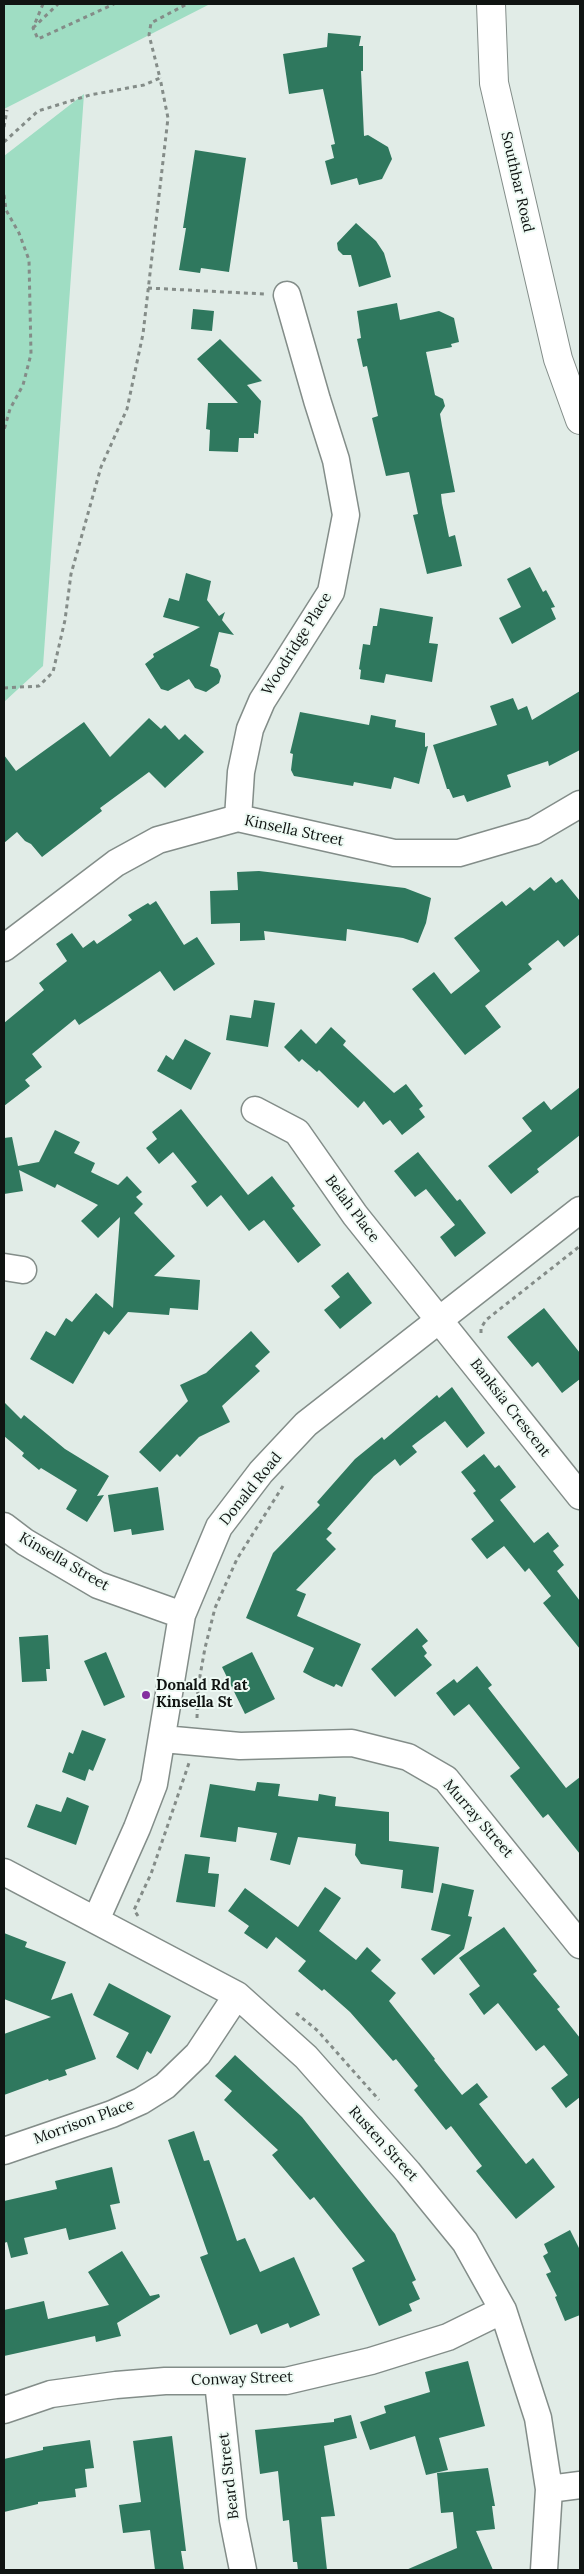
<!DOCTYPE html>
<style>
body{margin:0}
#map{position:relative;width:584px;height:2574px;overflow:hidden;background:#e1ece7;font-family:Lora,serif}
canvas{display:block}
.frame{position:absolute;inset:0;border:5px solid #101412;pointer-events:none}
</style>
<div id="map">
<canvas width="584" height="2574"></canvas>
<div class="frame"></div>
</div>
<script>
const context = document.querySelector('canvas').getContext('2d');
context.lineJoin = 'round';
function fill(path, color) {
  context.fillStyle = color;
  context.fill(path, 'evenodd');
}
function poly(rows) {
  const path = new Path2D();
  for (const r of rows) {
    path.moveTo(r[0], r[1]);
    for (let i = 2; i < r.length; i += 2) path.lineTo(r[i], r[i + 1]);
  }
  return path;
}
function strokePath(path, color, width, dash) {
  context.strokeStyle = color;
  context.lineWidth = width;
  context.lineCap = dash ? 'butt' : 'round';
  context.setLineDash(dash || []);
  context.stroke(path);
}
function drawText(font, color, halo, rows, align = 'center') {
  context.font = font + ' Lora,serif';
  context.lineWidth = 4;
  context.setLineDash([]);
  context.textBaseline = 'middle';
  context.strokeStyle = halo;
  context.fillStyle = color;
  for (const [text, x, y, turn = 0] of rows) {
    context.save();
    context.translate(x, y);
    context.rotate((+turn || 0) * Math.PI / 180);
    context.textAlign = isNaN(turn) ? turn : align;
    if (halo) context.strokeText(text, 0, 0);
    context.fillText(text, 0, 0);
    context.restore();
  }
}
fill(poly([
 [4,4,210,4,4,109],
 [84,94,43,666,4,702,4,156]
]), '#9fddc3');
fill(poly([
 [328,33,361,36,359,46,363,46,363,71,361,71,364,136,368,135,388,147,392,159,382,179,359,185,357,178,331,185,325,161,334,158,331,145,335,144,323,89,289,94,283,54,327,47],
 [195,150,246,158,229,272,201,268,200,273,179,270,186,228,183,228],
 [356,223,376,241,384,253,391,277,359,287,351,255,343,255,338,250,337,243],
 [397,303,400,320,439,311,454,318,459,342,451,344,452,347,426,352,435,395,443,399,445,406,440,414,442,426,455,492,441,494,442,503,449,537,455,535,462,566,427,574,413,515,418,514,409,472,386,476,372,418,378,416,367,366,363,367,357,339,361,338,357,311],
 [193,309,214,311,212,331,191,329],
 [220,339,262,381,247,385,261,401,258,434,254,433,254,438,239,438,238,452,209,451,210,430,206,429,208,403,238,403,197,359],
 [530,567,543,592,546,590,555,607,551,608,556,619,512,644,499,618,521,607,507,579],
 [186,573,211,581,207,600,219,616,225,612,222,620,234,635,219,632,210,666,218,669,221,676,219,683,206,692,195,688,189,679,168,691,161,689,145,664,154,657,153,654,200,627,163,617,169,598,179,601],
 [380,608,433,617,429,643,438,644,432,682,386,674,384,683,360,679,361,670,359,669,363,644,370,645,373,626,377,626],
 [580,691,580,750,549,766,548,761,507,775,511,787,467,802,464,795,453,798,449,789,447,789,433,745,497,725,490,706,513,698,518,710,527,706,532,720],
 [300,712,369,725,371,715,396,720,395,727,425,733,425,747,428,746,419,784,394,777,391,789,354,782,353,786,294,776,291,770,293,754,290,753],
 [149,718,161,729,165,725,179,740,185,734,204,752,165,788,149,772,100,808,102,811,42,857,31,844,25,841,17,832,4,843,4,755,16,771,84,722,110,757],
 [259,871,405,888,431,898,426,923,418,943,403,938,347,929,346,941,264,931,265,940,240,941,240,923,211,924,210,891,238,890,237,872],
 [551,877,556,883,562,879,580,901,580,934,564,947,558,940,528,964,532,969,485,1006,501,1027,465,1055,412,989,434,972,451,994,480,971,454,938,502,901,506,906,530,887,534,891],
 [156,901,184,945,197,937,215,964,174,991,160,971,79,1025,75,1019,32,1054,42,1067,25,1080,30,1086,4,1106,4,1023,44,990,39,983,67,961,56,944,72,933,83,948,94,940,97,944,132,920,128,915,148,903,150,905],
 [254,1000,275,1003,268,1047,226,1040,230,1015,251,1018],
 [331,1027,346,1041,343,1045,394,1093,406,1084,423,1106,419,1109,425,1117,402,1135,390,1120,383,1125,364,1101,358,1108,319,1070,317,1072,302,1059,299,1062,284,1047,301,1029,316,1044],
 [185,1039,211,1053,191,1090,157,1071,166,1055,173,1060],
 [580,1087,580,1135,537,1169,539,1172,511,1194,488,1166,532,1131,522,1118,544,1101,551,1110],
 [181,1109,248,1195,272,1176,295,1206,292,1208,321,1245,298,1263,264,1220,249,1231,221,1195,207,1207,191,1186,197,1182,173,1152,159,1164,146,1148,157,1139,152,1132],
 [55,1130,80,1142,74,1153,95,1163,91,1172,118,1185,127,1176,142,1192,136,1197,143,1204,134,1213,175,1256,154,1276,200,1280,198,1310,170,1308,169,1315,128,1312,109,1335,104,1331,73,1384,30,1359,46,1331,55,1336,66,1318,72,1322,96,1293,113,1308,120,1217,98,1238,81,1221,98,1205,57,1184,55,1188,19,1170,23,1191,4,1194,4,1138,12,1137,18,1166,39,1162],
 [418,1152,457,1201,460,1199,486,1233,455,1257,440,1237,455,1225,426,1189,415,1197,394,1171],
 [348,1272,372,1303,340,1329,324,1310,340,1297,331,1286],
 [544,1308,580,1353,580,1379,562,1393,538,1362,532,1367,507,1337],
 [251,1331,270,1352,255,1366,260,1371,222,1406,230,1422,199,1437,180,1457,177,1454,160,1472,139,1452,188,1401,180,1385,206,1373],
 [452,1387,485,1433,467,1448,445,1421,412,1446,417,1452,400,1466,395,1459,374,1476,327,1529,332,1533,326,1539,336,1549,296,1590,306,1594,297,1616,361,1644,342,1687,336,1684,334,1687,314,1678,303,1672,314,1648,246,1618,273,1553,320,1505,317,1502,355,1459,382,1437,384,1440,437,1395,439,1398],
 [4,1402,21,1419,24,1415,65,1449,109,1476,97,1496,104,1495,87,1522,66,1509,77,1490,41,1468,39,1470,22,1456,24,1453,4,1436],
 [484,1454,495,1468,499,1465,516,1487,500,1500,534,1543,548,1532,559,1546,553,1551,564,1565,557,1571,580,1601,580,1649,543,1603,551,1596,529,1568,525,1572,504,1546,487,1559,471,1539,494,1521,473,1493,476,1491,461,1472],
 [158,1487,164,1530,132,1535,131,1529,114,1532,108,1495],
 [417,1628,428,1641,422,1646,427,1653,424,1656,432,1665,395,1697,371,1669],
 [48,1635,50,1669,46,1669,47,1681,22,1682,19,1637],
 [106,1652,125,1697,104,1706,84,1661],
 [252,1652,275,1699,245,1714,222,1667],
 [477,1666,492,1685,488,1688,566,1788,580,1777,580,1854,548,1814,543,1818,510,1776,520,1768,469,1704,454,1716,436,1693,454,1679,457,1683],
 [82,1730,106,1739,93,1771,89,1769,85,1781,62,1772,69,1752,73,1754],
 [257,1782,280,1784,278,1796,318,1801,319,1794,336,1797,335,1806,389,1812,389,1841,439,1847,433,1893,401,1888,403,1870,361,1864,355,1855,356,1844,298,1837,290,1865,270,1860,277,1833,238,1827,236,1842,200,1837,210,1784,255,1791],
 [67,1797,89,1806,76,1845,27,1827,36,1804,61,1812],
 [185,1854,210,1857,208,1873,219,1874,215,1907,176,1902],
 [442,1883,474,1890,468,1916,472,1917,464,1949,434,1975,421,1959,451,1935,431,1930],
 [325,1887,341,1898,319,1931,356,1960,367,1947,381,1960,371,1971,396,1993,389,2001,435,2059,434,2060,462,2095,477,2083,488,2097,479,2104,526,2164,533,2158,555,2187,516,2219,476,2171,482,2166,451,2126,446,2130,414,2090,418,2086,396,2059,393,2061,350,2012,324,1989,322,1991,298,1971,306,1961,276,1937,267,1949,244,1933,249,1926,228,1911,245,1888,298,1927],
 [504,1927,537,1971,533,1974,560,2007,557,2009,580,2038,580,2097,566,2108,551,2088,568,2075,544,2045,536,2051,498,2003,484,2015,469,1994,480,1986,459,1958],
 [4,1933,27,1942,25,1947,66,1962,51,2000,72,1993,96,2059,65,2070,67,2075,49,2081,48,2079,4,2095,4,2034,51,2017,4,1999],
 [109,1983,171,2016,151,2054,147,2051,138,2070,116,2057,129,2033,93,2015],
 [235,2055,302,2117,395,2234,416,2280,412,2282,420,2299,409,2304,412,2311,379,2326,352,2268,365,2261,314,2197,310,2200,272,2155,278,2150,224,2100,232,2091,215,2076],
 [194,2131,204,2161,209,2160,237,2241,245,2238,260,2272,294,2257,320,2315,290,2328,288,2323,261,2334,257,2324,230,2335,200,2257,208,2254,168,2140],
 [112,2167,120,2203,110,2205,116,2229,69,2240,66,2228,24,2238,28,2254,11,2258,7,2242,4,2243,4,2201,57,2189,55,2181],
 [570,2230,580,2250,580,2315,565,2321,555,2297,557,2296,546,2274,551,2272,543,2256,548,2253,544,2244],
 [122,2251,150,2296,159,2294,160,2297,117,2323,121,2336,96,2342,95,2336,4,2356,4,2310,44,2301,48,2319,109,2305,88,2272],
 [468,2361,485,2426,439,2438,448,2470,426,2475,415,2436,370,2450,360,2422,386,2413,384,2406,430,2392,425,2372],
 [351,2415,357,2438,324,2446,335,2516,321,2517,327,2570,298,2570,297,2562,293,2562,289,2520,283,2521,278,2471,260,2474,255,2430,334,2422,334,2419],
 [172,2436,186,2551,181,2551,184,2570,155,2570,150,2530,123,2533,119,2505,141,2502,133,2441],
 [90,2440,94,2468,85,2469,87,2487,75,2489,76,2497,38,2502,38,2504,4,2512,4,2459,43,2450,43,2447],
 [488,2468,495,2506,492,2506,495,2529,476,2531,493,2570,406,2570,457,2548,453,2512,441,2513,437,2473]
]), '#2f785e');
const minor = poly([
 [238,818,241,772,250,729,262,701,331,592,346,515,336,460,317,400,287,295],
 [4,948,116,863,158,840,238,818,394,853,459,853,534,831,580,804],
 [255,1110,297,1132,355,1215,580,1496],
 [4,1267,23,1270],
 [4,1526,25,1542,98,1585,182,1615],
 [163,1739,240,1746,352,1743,408,1757,446,1779,580,1945],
 [4,1872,237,1995,306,2057,408,2172,465,2242,503,2310,538,2418,549,2489,544,2570],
 [96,1920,137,1828,154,1784,182,1615,219,1527,261,1472,306,1424,580,1210],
 [4,2151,112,2114,141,2101,165,2086,198,2054,237,1995],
 [218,2382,233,2520,243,2570],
 [4,2410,51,2394,116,2385,165,2381,286,2381,371,2361,448,2337,503,2310],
 [549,2489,580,2485]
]);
const major = poly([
 [491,4,494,83,558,359,580,420]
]);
strokePath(minor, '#838d89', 29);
strokePath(major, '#838d89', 30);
strokePath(poly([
 [43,4,33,28,38,39,114,4],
 [33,28,58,4],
 [4,127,7,110],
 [4,142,38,111,90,95,144,85,160,78,149,35,151,23,187,4],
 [4,195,6,210,19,233,29,260,31,354,23,385,10,409,4,430],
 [148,288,264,294],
 [4,688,39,686,53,672,65,620,71,574,101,467,127,409,143,334,168,118,160,78],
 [481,1333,481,1328,486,1320,580,1246],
 [197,1718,198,1687,205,1648,215,1608,237,1559,283,1486],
 [138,1916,134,1910,151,1874,189,1763],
 [296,2013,318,2031,379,2100]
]), '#848c88', 3, [4, 4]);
strokePath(minor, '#fff', 26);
strokePath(major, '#fff', 28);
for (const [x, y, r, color] of [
 [146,1695,5,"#84309f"]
]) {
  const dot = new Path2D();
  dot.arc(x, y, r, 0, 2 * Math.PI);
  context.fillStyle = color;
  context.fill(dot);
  strokePath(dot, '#eefaf4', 2);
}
drawText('15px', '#101412', '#eefaf4', [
 ["Southbar Road",517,182,77],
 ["Woodridge Place",297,644,-58],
 ["Kinsella Street",294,831,12],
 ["Belah Place",352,1209,53],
 ["Banksia Crescent",510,1408,52],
 ["Donald Road",251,1489,-51],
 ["Kinsella Street",64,1562,30],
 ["Murray Street",478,1819,49],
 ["Morrison Place",84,2122,-20],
 ["Rusten Street",383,2144,48],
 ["Conway Street",242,2379,-2],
 ["Beard Street",229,2476,-97]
]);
drawText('bold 15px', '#101412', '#eefaf4', [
 ["Donald Rd at",156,1686],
 ["Kinsella St",156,1703]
], 'left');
</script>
